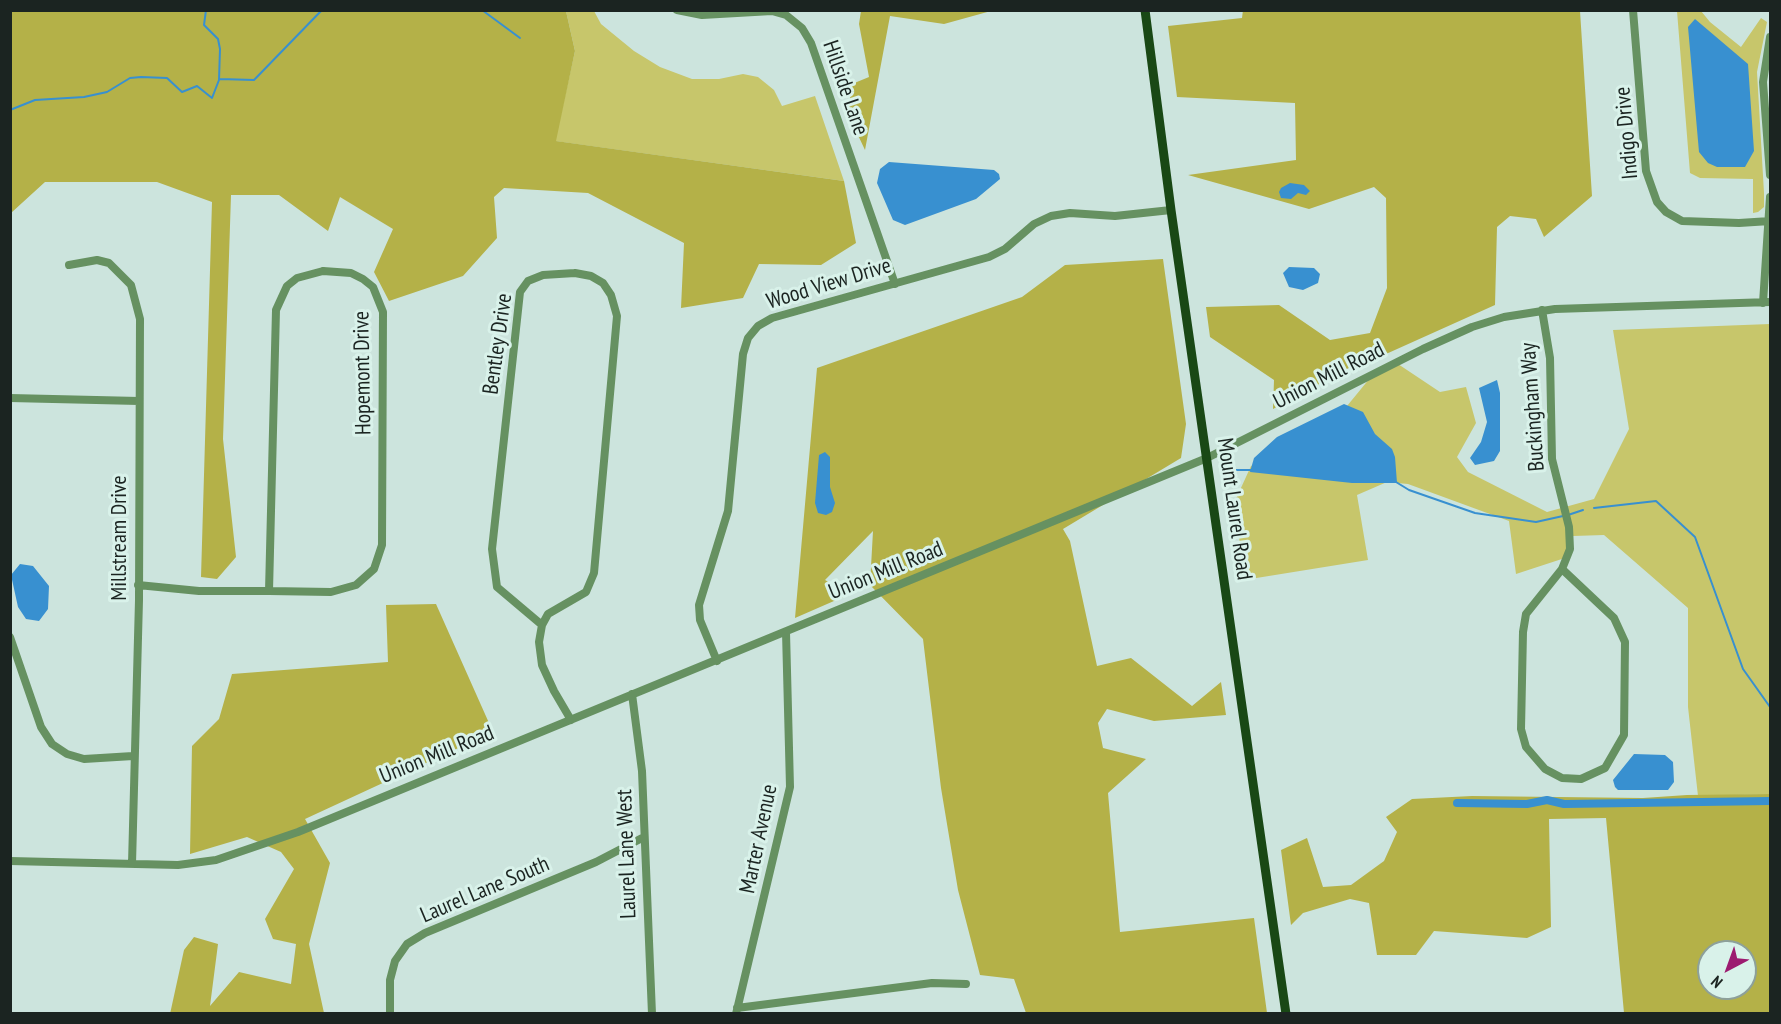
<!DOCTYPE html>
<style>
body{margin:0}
#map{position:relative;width:1781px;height:1024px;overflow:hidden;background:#cce4dd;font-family:"PT Sans Narrow",sans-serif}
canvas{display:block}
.frame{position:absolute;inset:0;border:12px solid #1b2421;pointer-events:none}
.north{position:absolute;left:1697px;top:940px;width:60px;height:60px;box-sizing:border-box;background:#d9f2ea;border:2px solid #8da09a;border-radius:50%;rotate:221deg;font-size:16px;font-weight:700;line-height:24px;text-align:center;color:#1b2421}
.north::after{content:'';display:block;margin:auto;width:21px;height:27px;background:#9c1b70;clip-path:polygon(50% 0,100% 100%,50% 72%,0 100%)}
</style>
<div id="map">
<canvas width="1781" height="1024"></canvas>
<div class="frame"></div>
<div class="north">N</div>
</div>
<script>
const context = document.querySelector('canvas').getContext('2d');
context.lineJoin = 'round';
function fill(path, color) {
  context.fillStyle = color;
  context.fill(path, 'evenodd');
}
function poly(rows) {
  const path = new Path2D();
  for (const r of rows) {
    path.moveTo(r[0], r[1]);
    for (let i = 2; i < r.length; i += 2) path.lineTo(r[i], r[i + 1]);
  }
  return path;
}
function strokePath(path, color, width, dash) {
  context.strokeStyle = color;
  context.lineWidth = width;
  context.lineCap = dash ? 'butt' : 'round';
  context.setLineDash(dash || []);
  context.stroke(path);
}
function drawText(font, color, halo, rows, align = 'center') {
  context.font = font + ' "PT Sans Narrow",sans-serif';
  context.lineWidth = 6;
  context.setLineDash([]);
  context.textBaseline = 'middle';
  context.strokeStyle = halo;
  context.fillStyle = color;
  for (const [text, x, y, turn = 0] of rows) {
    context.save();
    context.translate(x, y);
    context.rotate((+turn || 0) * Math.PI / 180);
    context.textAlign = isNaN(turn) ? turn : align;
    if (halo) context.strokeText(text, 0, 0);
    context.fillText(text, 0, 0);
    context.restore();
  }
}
fill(poly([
 [566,11,594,11,601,24,634,51,660,67,692,79,719,79,743,74,758,77,774,90,782,106,815,96,844,181,555,141,575,51],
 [1677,11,1701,11,1710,22,1741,47,1761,18,1767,22,1757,72,1764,193,1764,207,1758,212,1753,213,1753,179,1700,178,1690,173],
 [1770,324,1770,794,1698,796,1688,707,1688,608,1604,535,1573,536,1571,556,1516,574,1509,521,1408,484,1387,482,1357,495,1368,560,1244,580,1235,501,1251,466,1338,417,1370,378,1398,364,1440,392,1466,387,1476,423,1457,457,1468,472,1547,512,1594,499,1629,429,1613,330]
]), '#c7c66b');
fill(poly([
 [1243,10,1580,11,1592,196,1544,237,1536,219,1510,216,1497,227,1495,305,1386,354,1369,357,1273,409,1274,380,1210,337,1206,307,1279,305,1330,340,1370,333,1387,288,1386,198,1374,187,1309,209,1188,175,1296,160,1295,103,1177,97,1168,26,1242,18],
 [566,11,575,51,556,141,844,181,856,243,821,265,759,264,743,298,681,308,684,243,588,193,504,188,494,197,497,238,463,276,389,301,374,272,393,229,340,197,328,231,279,195,231,195,223,439,236,557,217,579,201,577,212,202,157,182,45,182,11,213,11,11],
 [861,11,991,11,944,24,890,16,865,150,848,114,852,84,869,77,859,24],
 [1163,259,1186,424,1181,458,1063,529,1070,541,1097,666,1131,658,1192,706,1221,682,1226,715,1154,721,1107,709,1098,723,1103,748,1146,759,1108,793,1120,932,1254,918,1267,1013,1026,1013,1014,979,980,975,958,890,941,788,923,639,870,585,873,531,825,580,850,594,795,618,817,368,1022,297,1065,265],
 [436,604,493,732,305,819,330,863,309,944,324,1013,170,1014,184,950,194,937,218,944,210,1006,239,972,291,984,296,944,273,939,265,919,294,869,281,852,247,837,190,854,192,746,219,719,232,674,388,662,386,605],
 [1770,794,1770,1013,1624,1013,1606,818,1549,819,1551,927,1527,938,1434,931,1416,955,1377,955,1369,903,1350,899,1303,913,1291,925,1281,850,1307,838,1323,887,1351,885,1384,861,1397,832,1386,817,1412,799,1472,796,1643,798,1687,795],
 [1709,952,1745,952,1745,988,1709,988]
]), '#b4b148');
fill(poly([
 [1695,19,1748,64,1754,151,1745,167,1717,167,1708,163,1699,152,1688,27],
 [889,162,994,170,999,174,1000,179,976,199,905,225,893,220,877,183,880,169],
 [1290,183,1304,185,1310,191,1306,195,1298,193,1291,199,1281,198,1279,192,1281,188],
 [1289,267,1314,268,1320,274,1318,283,1303,290,1289,287,1283,273],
 [1497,380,1500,393,1500,451,1494,461,1475,465,1470,458,1481,442,1487,422,1479,388],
 [1344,404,1363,412,1375,434,1392,449,1395,457,1397,483,1352,483,1250,472,1254,458,1277,437],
 [825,452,830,457,830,487,835,503,832,512,826,515,818,513,815,503,819,455],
 [20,564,33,566,49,586,48,609,39,621,26,619,18,607,11,575],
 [1634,754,1665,755,1673,762,1674,782,1668,790,1618,790,1615,787,1613,780]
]), '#3890d0');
strokePath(poly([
 [482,10,520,38],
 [220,79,254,80,322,10],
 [10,110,35,100,84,97,107,92,130,78,141,77,167,78,182,92,197,86,212,98,219,80,220,49,218,39,204,25,206,10],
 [1230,470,1252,470],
 [1396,482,1409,490,1475,513,1536,522,1563,516],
 [1594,508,1656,501,1695,537,1743,669,1770,707],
 [1568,515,1583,510]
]), '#3890d0', 2);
strokePath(poly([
 [1457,803,1527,804,1547,800,1564,804,1770,801]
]), '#3890d0', 8);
strokePath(poly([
 [677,10,702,15,772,11,786,15,802,28,811,43,895,284],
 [1633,10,1646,171,1657,202,1666,212,1682,221,1739,223,1770,221],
 [1770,37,1763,82,1770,175],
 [69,265,97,260,109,263,131,285,140,319,139,600,132,864],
 [323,271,351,273,363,279,373,287,383,312,382,545,374,569,356,585,331,592,269,591,276,310,287,286,297,278,323,271],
 [575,273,591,276,603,283,611,295,617,316,594,573,586,592,548,614,542,625,497,587,492,549,520,292,528,281,543,275,575,273],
 [1763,303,1770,197],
 [1542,310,1550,358,1552,459,1569,527,1570,549,1562,569,1526,614,1523,632,1521,729,1526,747,1545,769,1562,778,1581,779,1605,768,1624,735,1625,642,1614,618,1562,569],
 [10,398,139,401],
 [138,585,199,591,269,591],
 [542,625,539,642,542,665,554,691,571,720],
 [10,637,41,727,52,744,67,754,84,759,133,756],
 [717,661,700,620,699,605,728,511,743,354,748,338,758,326,772,318,989,257,1005,249,1034,224,1051,216,1070,213,1115,216,1171,210],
 [632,694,642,771,652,1014],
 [10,861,178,865,216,860,298,832,1207,458,1423,349,1472,327,1504,317,1555,309,1770,302],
 [737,1008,932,983,966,984],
 [390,1014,390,980,395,961,407,944,425,933,596,862,644,837],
 [736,1014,790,787,786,632]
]), '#669161', 8);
strokePath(poly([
 [1145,10,1171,210,1286,1014]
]), '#194815', 9);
drawText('22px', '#1b2421', '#d9f2ea', [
 ["Hillside Lane",845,88,71],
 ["Indigo Drive",1627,133,-95],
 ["Wood View Drive",829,284,-17],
 ["Bentley Drive",498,344,-82],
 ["Hopemont Drive",363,373,-91],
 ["Union Mill Road",1329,376,-27],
 ["Buckingham Way",1533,407,-94],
 ["Mount Laurel Road",1234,509,82],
 ["Millstream Drive",120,538,-90],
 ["Union Mill Road",886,571,-22],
 ["Union Mill Road",437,755,-22],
 ["Marter Avenue",759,839,-78],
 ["Laurel Lane West",627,854,-92],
 ["Laurel Lane South",485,890,-23]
]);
</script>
